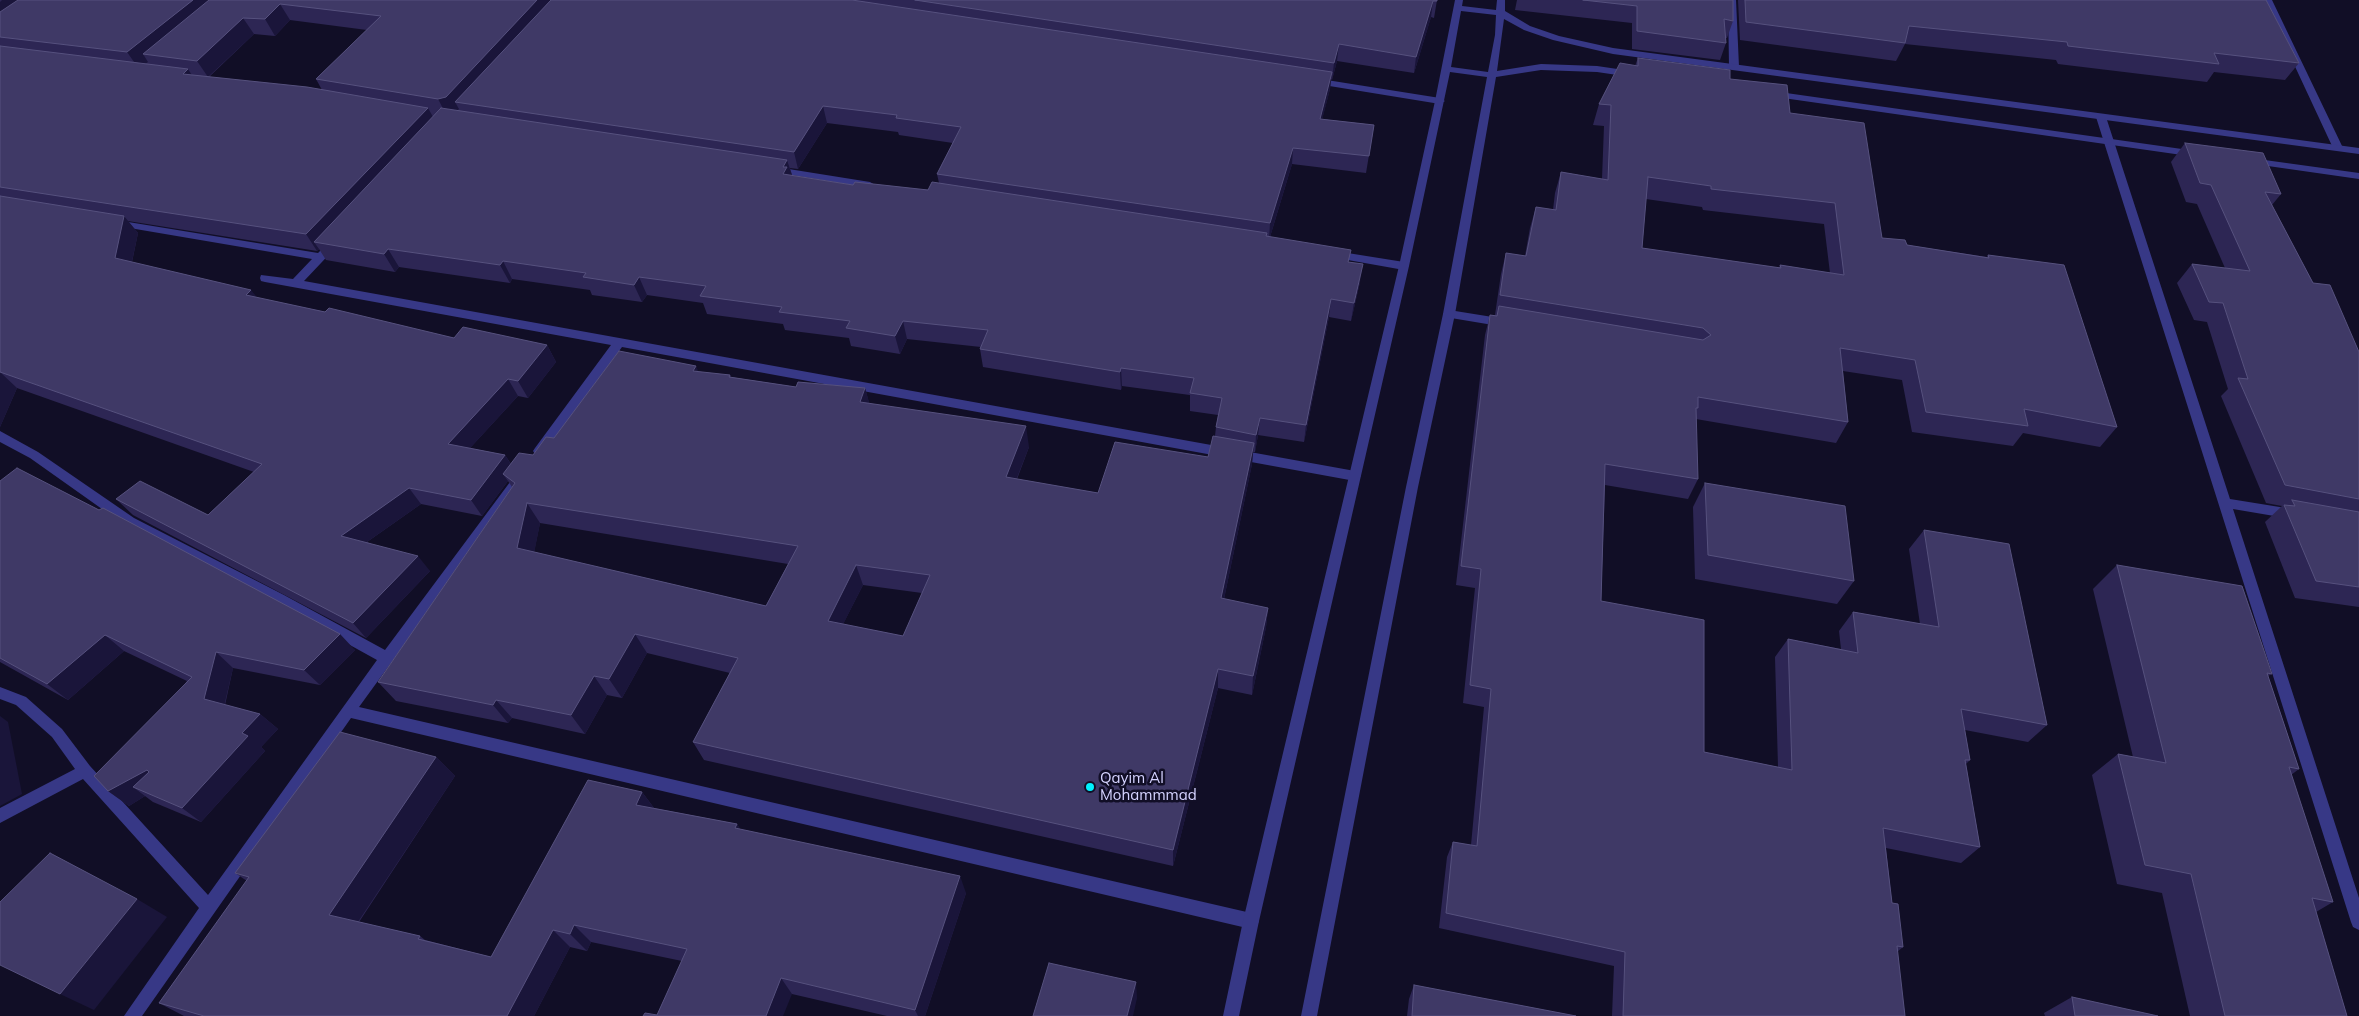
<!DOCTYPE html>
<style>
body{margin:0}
canvas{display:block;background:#110e26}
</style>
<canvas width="2359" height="1016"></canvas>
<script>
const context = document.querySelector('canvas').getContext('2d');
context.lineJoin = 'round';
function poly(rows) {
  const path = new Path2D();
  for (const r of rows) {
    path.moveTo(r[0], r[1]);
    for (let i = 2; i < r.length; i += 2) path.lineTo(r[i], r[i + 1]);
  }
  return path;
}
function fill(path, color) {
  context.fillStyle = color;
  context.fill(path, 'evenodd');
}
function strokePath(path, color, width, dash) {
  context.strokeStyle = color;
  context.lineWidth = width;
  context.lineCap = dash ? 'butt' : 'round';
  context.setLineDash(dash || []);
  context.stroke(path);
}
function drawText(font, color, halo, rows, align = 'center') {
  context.font = font + ' Mulish,sans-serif';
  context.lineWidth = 5;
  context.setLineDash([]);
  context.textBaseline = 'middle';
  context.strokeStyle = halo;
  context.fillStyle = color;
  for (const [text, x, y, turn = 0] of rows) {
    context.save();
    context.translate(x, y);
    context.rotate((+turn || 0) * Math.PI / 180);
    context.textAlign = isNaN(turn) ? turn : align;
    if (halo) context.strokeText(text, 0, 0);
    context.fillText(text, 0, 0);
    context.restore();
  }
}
fill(poly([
 [1728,0,1736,0,1739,67,1734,70,1729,67,1728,0],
 [2264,0,2272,0,2343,148,2341,150,2338,151,2333,148,2264,0],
 [1314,78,1440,98,1445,101,1440,104,1311,83,1309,81,1314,78],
 [2101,114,2106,117,2230,499,2292,509,2296,510,2298,514,2296,518,2292,519,2233,509,2359,898,2359,930,2353,927,2351,922,2096,117,2101,114],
 [776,167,870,182,875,185,870,188,772,172,772,168,776,167],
 [116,220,318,253,330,241,334,240,338,241,338,245,304,281,1355,471,1361,476,1355,481,622,347,543,454,539,456,535,454,533,451,535,448,611,345,265,282,261,281,260,278,261,275,293,279,312,259,112,225,111,223,116,220],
 [1335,251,1404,262,1409,266,1404,270,1331,257,1331,253,1335,251],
 [1449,310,1505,319,1511,323,1505,327,1445,317,1443,314,1445,311,1449,310],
 [0,431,38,452,134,518,284,595,385,650,510,482,518,482,520,485,518,488,359,707,1251,913,1257,916,1259,921,1257,926,1251,929,351,718,142,1016,124,1016,199,908,83,779,0,823,0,808,75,769,52,737,16,705,0,699,0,687,26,697,62,729,90,766,208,895,377,660,274,603,126,526,30,458,0,442,0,431]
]), '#373886');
fill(poly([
 [1455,0,1463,0,1462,6,1496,10,1497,0,1505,0,1505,11,1530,26,1559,36,1613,48,2359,148,2359,154,1613,54,1553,40,1524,30,1504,19,1497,71,1541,64,1597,66,1631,71,1636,74,1631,77,1597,72,1541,70,1496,77,1455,314,1418,487,1317,1016,1301,1016,1406,487,1443,314,1487,77,1450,72,1409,266,1259,921,1239,1016,1223,1016,1243,921,1399,266,1435,101,1455,0],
 [1461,11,1496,15,1495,35,1488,72,1451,67,1461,11],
 [1772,91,2196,151,2201,154,2196,157,1769,96,1767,94,1772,91],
 [2250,158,2359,173,2359,179,2247,163,2247,159,2250,158]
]), '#373886');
fill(poly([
 [0,0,1437,0,1434,18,1431,17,1414,73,1337,61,1332,80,1331,79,1330,89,1322,119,1374,125,1366,173,1292,164,1270,237,1349,262,1360,282,1351,321,1329,317,1304,442,1258,435,1255,452,1253,452,1252,464,1224,599,1268,608,1266,627,1252,695,1218,688,1173,866,704,760,693,742,730,673,647,653,622,698,607,695,585,734,512,718,508,723,396,701,378,682,512,487,508,481,482,516,421,504,367,542,430,571,366,638,133,515,116,499,208,515,254,472,17,388,0,427],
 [290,20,367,30,316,79,322,90,209,77,254,34,275,36],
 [827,123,898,132,899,135,953,143,937,174,939,183,928,190,853,185,792,175,790,168,798,169],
 [128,221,317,251,319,249,326,260,395,272,399,267,510,283,512,279,590,290,592,295,642,302,647,295,703,303,707,314,783,324,785,330,849,338,851,346,900,354,907,339,981,347,980,349,983,367,1121,390,1122,386,1190,395,1190,411,1218,415,1216,427,1215,436,1208,457,1098,493,1017,479,1029,447,869,403,865,388,796,387,731,377,730,375,698,372,554,438,533,455,511,464,505,455,470,448,518,396,528,398,556,362,547,345,454,338,257,298,132,262,138,233],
 [540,523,788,564,766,606,534,552],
 [863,585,922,593,903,636,843,624],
 [1517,0,1733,0,1733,21,1727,38,1726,38,1726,43,1720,60,1632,49,1632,23,1515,10],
 [1738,0,2266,0,2299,63,2285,80,2214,72,2207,82,2058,64,2056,60,1905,44,1896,61,1740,40],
 [1638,58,1730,79,1790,113,1882,238,1907,245,1987,257,1988,255,2117,427,2100,447,2023,433,2013,446,1912,432,1902,380,1843,371,1848,422,1836,443,1696,419,1698,479,1688,499,1605,485,1601,601,1704,752,1778,767,1775,657,1788,639,1841,649,1839,631,1853,612,1920,624,1909,549,1924,530,2047,725,2028,742,1965,730,1970,760,1966,764,1980,847,1961,863,1886,848,1892,903,1903,947,1897,952,1905,1016,1612,1016,1614,966,1439,928,1447,857,1453,842,1471,845,1484,707,1463,703,1475,588,1456,585,1485,335,1490,315,1495,315,1501,274,1506,253,1525,256,1530,228,1536,207,1553,210,1555,193,1561,172,1602,179,1604,126,1593,125,1599,104,1635,66],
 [1646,199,1702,207,1703,210,1824,224,1830,273,1780,265,1779,268,1642,248],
 [2185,143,2281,194,2272,205,2313,283,2359,352,2359,607,2295,598,2265,522,2282,506,2266,503,2221,396,2228,389,2207,322,2194,320,2177,283,2192,264,2225,268,2197,204,2186,202,2171,162],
 [0,481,355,650,320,685,233,668,225,705,260,714,278,729,261,747,265,751,201,822,153,802,145,796,129,806,108,791,187,681,124,651,68,700,0,662],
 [1705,483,1854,581,1837,604,1695,579,1693,507],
 [2117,565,2272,674,2268,676,2299,769,2291,775,2333,902,2316,912,2347,1016,2190,1016,2162,893,2117,884,2092,775,2118,754,2133,757,2093,589],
 [436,757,455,776,359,922,420,936,425,940,491,957,642,792,654,808,737,824,740,829,966,893,925,1016,887,1016,792,994,657,1015,682,961,591,942,587,951,570,947,534,1016,184,1016,159,1003,247,881,235,873],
 [1414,985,1576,1016,1407,1016,1409,999],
 [2072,997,2158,1016,2045,1016,2044,1013]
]), '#2d2654');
fill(poly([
 [2,0,38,0,0,28,0,2],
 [193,0,224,0,143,54,148,62,139,69,127,52],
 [537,0,559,0,455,102,459,109,455,113,447,116,438,99],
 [1433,1,1431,17,1414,73,1416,57],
 [280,4,290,20,275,36,265,19],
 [243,18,254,34,208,77,197,61],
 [1339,44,1337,61,1332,80,1334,63],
 [188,69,199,86,183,74],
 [1332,72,1330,89,1318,136,1320,119],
 [823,106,827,123,798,169,794,152],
 [428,108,437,124,314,242,319,249,317,251,306,234],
 [1293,148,1292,164,1269,240,1270,223],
 [787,160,793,178,783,174,783,167],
 [124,216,138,233,129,275,115,258],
 [388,249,399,267,395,272,384,254],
 [503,261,512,279,510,283,500,265],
 [1363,264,1360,282,1351,321,1354,303],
 [639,277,647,295,642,302,634,285],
 [251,290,264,306,246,295],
 [1331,299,1329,317,1304,442,1306,425],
 [903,321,907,339,900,354,895,336],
 [547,345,556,362,528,398,518,381],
 [696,366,705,388,693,371],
 [1121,368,1122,386,1121,390,1120,372],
 [0,372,17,388,0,427],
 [508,379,518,396,459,460,448,444],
 [865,388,871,409,860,402],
 [1260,418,1258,435,1255,452,1256,435],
 [1026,426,1029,447,1009,498,1006,477],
 [1254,443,1252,464,1220,618,1221,598],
 [505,455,515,471,503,474,508,481,482,516,471,500],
 [409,488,421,504,354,551,341,536],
 [527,503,540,523,531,569,517,548],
 [418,556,430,571,366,638,353,623],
 [856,565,863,585,835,640,828,621],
 [1268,608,1266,627,1252,695,1253,676],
 [340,634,355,650,320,685,304,670],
 [635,634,647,653,622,698,609,679],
 [105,635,124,651,68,700,47,684],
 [216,652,233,668,222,715,204,699],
 [1218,669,1218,688,1173,866,1173,850],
 [594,676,607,695,585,734,571,715],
 [496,700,512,718,508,723,493,705],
 [260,714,278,729,261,747,265,751,201,822,182,808,242,733],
 [0,716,8,722,22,794,0,806],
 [436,757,455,776,352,931,329,915],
 [147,770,167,784,133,787,145,796,129,806,108,791],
 [642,792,656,811,636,805],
 [737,824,748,842,735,828],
 [960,876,966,893,925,1016,918,1016,915,1010],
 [137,899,167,917,94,1010,60,994],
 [574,925,591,942,587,951,570,934],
 [553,930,570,947,534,1016,507,1016],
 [781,978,792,994,783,1016,766,1016],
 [1136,982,1137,998,1133,1016,1127,1016]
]), '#1a153a');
const building = poly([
 [18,0,193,0,127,52,0,37,0,12,18,0],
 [209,0,537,0,446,97,438,99,316,79,381,16,280,4,265,19,243,18,197,61,143,54,209,0],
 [551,0,852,0,1332,72,1320,119,1374,125,1369,156,1293,148,1270,223,937,174,961,127,896,118,897,115,823,106,794,152,455,102,551,0],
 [915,0,1437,0,1437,1,1433,1,1416,57,1339,44,1334,63,915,0],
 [1583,0,1733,0,1733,21,1724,19,1726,43,1637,31,1637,6,1583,0],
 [1745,0,2266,0,2299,63,2214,53,2219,64,2068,46,2067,42,1909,26,1905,43,1746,22,1745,0],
 [0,46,188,69,183,74,307,87,428,108,306,234,0,187,0,46],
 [1638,58,1730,70,1730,79,1787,85,1790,113,1864,123,1882,238,1905,240,1907,245,1989,258,1988,255,2064,265,2117,427,2024,409,2028,426,1926,412,1915,360,1840,348,1848,422,1698,397,1698,408,1696,408,1698,479,1605,464,1601,601,1704,620,1704,752,1792,770,1788,639,1858,653,1853,612,1939,627,1924,530,2009,544,2047,725,1961,709,1970,760,1965,760,1980,847,1883,828,1892,903,1898,904,1903,947,1897,946,1905,1016,1623,1016,1625,952,1446,913,1453,842,1477,846,1491,689,1470,685,1481,569,1461,566,1490,315,1497,316,1499,306,1703,340,1711,335,1703,328,1500,295,1506,253,1526,256,1536,207,1556,210,1561,172,1608,180,1611,105,1599,104,1620,63,1638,66,1638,58],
 [1648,177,1711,186,1711,189,1835,203,1844,275,1780,265,1781,268,1642,248,1648,177],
 [441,108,787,160,783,167,787,167,783,174,853,185,855,182,928,190,932,182,1267,233,1266,236,1351,250,1348,262,1363,264,1354,303,1331,299,1306,425,1260,418,1256,435,1216,427,1222,398,1190,393,1194,378,1121,368,1120,372,980,349,988,330,903,321,895,336,846,328,850,321,779,312,782,307,700,296,706,286,639,277,634,285,583,277,586,273,503,261,500,265,388,249,384,254,314,242,441,108],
 [2185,143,2263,153,2281,194,2265,192,2313,283,2330,285,2359,352,2359,499,2285,485,2238,378,2248,379,2223,303,2209,302,2192,264,2250,271,2211,185,2200,183,2185,143],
 [0,196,124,216,115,258,251,290,246,295,325,312,329,308,454,338,463,327,547,345,518,381,508,379,448,444,505,455,471,500,409,488,341,536,418,556,353,623,116,499,140,481,208,515,262,464,0,372,0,196],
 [619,351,696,366,693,371,730,375,729,377,796,387,798,382,865,388,860,402,1026,426,1006,477,1098,493,1115,442,1208,457,1213,436,1254,443,1221,598,1268,608,1253,676,1218,669,1173,850,693,742,738,658,635,634,609,679,594,676,571,715,496,700,493,705,378,682,515,483,503,474,519,453,533,455,546,437,554,438,619,351],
 [527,503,798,546,766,606,517,548,527,503],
 [856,565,930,575,903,636,828,621,856,565],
 [17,468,99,510,103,508,340,634,304,670,216,652,204,699,260,714,242,733,248,736,182,808,133,787,149,772,147,770,108,791,94,776,192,677,105,635,47,684,0,658,0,481,17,468],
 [1705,483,1845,506,1854,581,1708,555,1705,483],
 [2292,500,2359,512,2359,587,2316,581,2284,505,2295,506,2292,500],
 [2117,565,2242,586,2272,674,2267,673,2299,769,2289,767,2333,902,2312,898,2347,1016,2225,1016,2191,874,2145,865,2118,754,2166,763,2117,565],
 [340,732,436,757,329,915,420,936,418,939,491,957,588,780,642,792,636,805,737,824,735,828,960,876,915,1010,781,978,766,1016,643,1016,645,1013,657,1015,687,949,574,925,570,934,553,930,507,1016,204,1016,159,1003,249,877,235,873,340,732],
 [50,853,137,899,60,994,0,965,0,902,50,853],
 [1049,963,1136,982,1127,1016,1033,1016,1049,963],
 [1414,985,1576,1016,1412,1016,1414,985],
 [2072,997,2158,1016,2075,1016,2072,997]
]);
fill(building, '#3f3966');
strokePath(building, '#56517e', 1);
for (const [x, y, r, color] of [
 [1090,787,5,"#00f1fe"]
]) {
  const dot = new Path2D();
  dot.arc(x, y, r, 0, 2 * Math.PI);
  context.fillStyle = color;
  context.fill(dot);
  strokePath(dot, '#110e26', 2);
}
drawText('15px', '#d5d3ff', '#110e26', [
 ["Qayim Al",1100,778],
 ["Mohammmad",1100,795]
], 'left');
</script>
